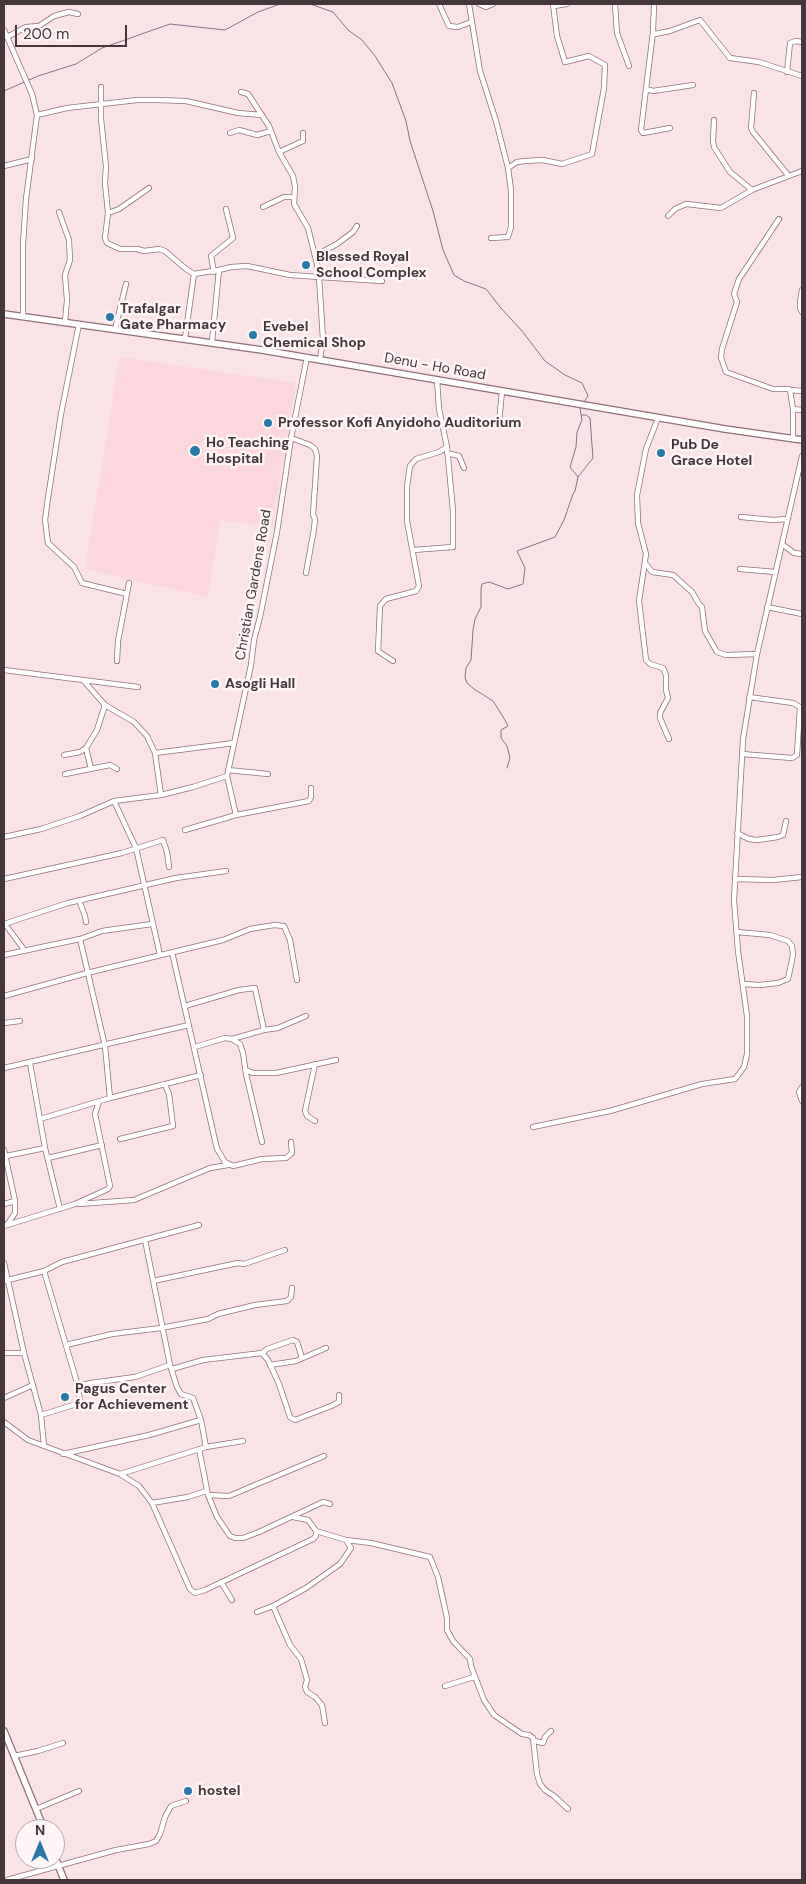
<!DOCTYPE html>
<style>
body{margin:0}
#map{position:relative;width:806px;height:1884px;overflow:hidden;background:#fae3e7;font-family:"DM Sans",sans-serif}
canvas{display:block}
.frame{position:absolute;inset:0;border:5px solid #453739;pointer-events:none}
.north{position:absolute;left:15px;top:1819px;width:50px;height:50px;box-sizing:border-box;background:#fdf5f6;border:1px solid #b3a9aa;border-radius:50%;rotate:0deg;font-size:14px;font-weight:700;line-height:20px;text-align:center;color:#453739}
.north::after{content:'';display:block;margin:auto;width:18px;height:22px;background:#2779aa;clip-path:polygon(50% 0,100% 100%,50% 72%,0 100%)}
.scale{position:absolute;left:15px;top:25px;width:112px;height:22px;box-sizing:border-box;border:2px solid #453739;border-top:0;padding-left:6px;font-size:15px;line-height:18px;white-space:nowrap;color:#453739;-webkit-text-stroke:4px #fdf5f6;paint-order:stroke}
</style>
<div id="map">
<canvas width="806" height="1884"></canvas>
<div class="frame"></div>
<div class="north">N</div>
<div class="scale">200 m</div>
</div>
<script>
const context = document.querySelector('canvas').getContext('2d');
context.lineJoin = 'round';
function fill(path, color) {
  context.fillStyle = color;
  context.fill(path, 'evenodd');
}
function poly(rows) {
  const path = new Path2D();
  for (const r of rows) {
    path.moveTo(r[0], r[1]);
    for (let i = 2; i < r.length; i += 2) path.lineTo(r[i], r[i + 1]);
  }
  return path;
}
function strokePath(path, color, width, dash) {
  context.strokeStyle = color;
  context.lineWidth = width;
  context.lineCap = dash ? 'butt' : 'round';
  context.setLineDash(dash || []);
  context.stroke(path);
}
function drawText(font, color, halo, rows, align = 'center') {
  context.font = font + ' "DM Sans",sans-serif';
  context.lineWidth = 5;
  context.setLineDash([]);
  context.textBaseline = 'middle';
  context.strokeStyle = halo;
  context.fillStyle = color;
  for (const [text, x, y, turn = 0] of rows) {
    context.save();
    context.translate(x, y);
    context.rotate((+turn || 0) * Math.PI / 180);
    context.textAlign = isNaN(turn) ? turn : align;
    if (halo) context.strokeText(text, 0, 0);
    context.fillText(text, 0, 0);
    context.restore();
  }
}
fill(poly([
 [119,357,296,383,272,527,221,520,208,597,85,569]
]), '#fcd7dd');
strokePath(poly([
 [310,4,333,12,348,30,362,40,375,56,392,83,406,121,410,141,433,211,443,250,454,275,464,281,486,289,500,307,522,331,545,361,565,375,582,383,588,396,584,402],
 [4,91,38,76,76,64,102,48,170,24,225,30,258,12,280,4],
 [578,477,593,458,590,418,586,415,582,415],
 [507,768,510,758,507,746,501,738,501,730,508,726,505,720,493,701,474,689,467,683,465,677,466,668,471,660,473,630,475,619,481,607,481,589,482,584,489,582,508,589,523,584,525,568,517,551,555,537,564,520,573,494,575,491,578,477,570,467,576,447,577,432,582,420,580,408]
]), '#857288', 1);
const minor = poly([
 [439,4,449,26,458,27,471,22],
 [469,4,480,71,496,121,508,168,511,190,511,227,508,237,491,238],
 [479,4,486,7,493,4],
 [615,4,617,33,629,66],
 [654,4,653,32,655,34,670,31,700,20,730,58,759,62,802,76],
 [554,6,567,4],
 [4,30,32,94,37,115,26,199,23,244,23,317],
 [653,32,641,130,643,133,649,132,670,128],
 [7,37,26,27,39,26,54,16,69,12,78,14],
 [787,72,790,43,796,41,802,42],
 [101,87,101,119,106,166,105,183,108,213,105,238,107,243,120,249,137,249,144,251,159,249,165,251,186,269,194,274,219,270],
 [646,89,653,91,693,85],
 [241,92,248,94,269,126,279,152,293,176,295,187,294,204,308,228,317,264,319,277,382,281],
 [754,93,751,128,753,132,788,175],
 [37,115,67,108,137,100,156,100,186,101,238,113,262,115],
 [714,120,713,141,714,147,730,172,752,190],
 [230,133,239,130,257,135,271,131],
 [279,152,303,141,303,133],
 [4,166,32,159],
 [508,168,517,162,525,161,543,160,562,164,592,154,604,88,605,65,589,56,565,62,557,36,553,4],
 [263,207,284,197,294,197],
 [59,212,69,240,70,260,65,275,67,300,65,322],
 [108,213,119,209,149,188],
 [668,216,675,209,686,204,721,208,752,190,802,171],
 [779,219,739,279,734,294,737,302,722,349,721,358,726,372,773,389,789,389,790,390,793,409,793,439],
 [316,259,320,253,337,244,353,232,357,226],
 [214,272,211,256,233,238,226,209],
 [802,290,800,303,800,308,802,312],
 [79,324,61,414,48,498,45,520,48,543,74,567,82,583,127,594],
 [115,329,126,284],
 [185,338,194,274],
 [212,342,219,270,231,267,247,266,290,275,319,277,323,339,320,359],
 [790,390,802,391],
 [793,409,802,410],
 [658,418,646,449,637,495,638,523,646,554,639,601,646,660,650,664,663,668,666,675,666,690,668,698,660,713,660,718,669,739],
 [499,424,502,391],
 [291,438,310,445,315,449,317,456,313,515,315,519,314,529,306,573],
 [447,453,459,456,464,468],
 [741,517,773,520,787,519],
 [782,544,794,553,802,554],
 [413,550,453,547,453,511,447,447,439,409,437,380],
 [645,563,652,572,673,575,692,592,699,604,702,607,705,631,717,652,726,655,757,654],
 [740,569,776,572],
 [767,607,802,614],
 [117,661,118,641,129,583],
 [393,661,378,651,380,606,386,599,416,591,419,586,407,521,407,486,410,466,416,459,439,452,447,447],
 [4,670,138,687],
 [83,680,105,705,134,722,147,736,155,753,161,795],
 [86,748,91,769],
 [155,753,234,743],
 [742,754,792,758,797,755,800,707,793,703,749,697],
 [64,755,80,752,86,748,97,730,105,705],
 [228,770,268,774],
 [65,774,110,765,117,769],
 [114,801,136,848,160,955],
 [236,815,227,776,251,665,254,640,260,617,277,532,291,438,307,357],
 [185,830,236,815,309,801,311,797,311,788],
 [737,833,749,839,757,840,778,837,783,835,786,821],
 [4,837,41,829,80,816,114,801,161,795,193,787,227,776],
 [4,879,122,853,163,840,167,852,169,867],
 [735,879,773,880,802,877],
 [79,900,85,916,86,922],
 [4,924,68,903,176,878,226,871],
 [5,924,25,951],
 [737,932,770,935,788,941,792,946,793,955,788,979,778,983,760,985,743,984],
 [80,939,105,1046,110,1098],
 [172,952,217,1149,225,1162,233,1166,262,1159,286,1158,292,1153,291,1142],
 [4,955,80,939,102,931,152,924],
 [4,996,87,973,223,940,250,929,274,925,284,926,290,940,297,980],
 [185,1006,239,990,255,988,264,1030],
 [4,1023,20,1021],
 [232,1039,240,1044,243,1053,246,1074,262,1142],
 [195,1047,225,1038,232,1039,264,1030,278,1028,306,1016],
 [30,1063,45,1148,60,1209],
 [315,1064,305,1111,307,1116,315,1121],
 [4,1068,189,1025],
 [246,1070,253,1073,276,1073,336,1060],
 [802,1087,799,1092,802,1101],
 [40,1119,110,1098,201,1075],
 [533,1127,610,1111,702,1084,735,1079,744,1067,747,1054,747,1016,738,951,734,900,743,739,757,654,802,456],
 [120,1139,173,1126,169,1094,165,1085],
 [4,1150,15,1201,15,1213,7,1225],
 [6,1156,45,1148],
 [48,1158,102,1145],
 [4,1204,15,1201],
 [79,1204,134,1200,210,1168,228,1165],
 [4,1226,75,1204,108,1189,110,1186,95,1114,99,1102],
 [145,1240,170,1365,177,1387,181,1394,193,1398,201,1420],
 [4,1263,24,1353,41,1415,44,1446],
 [44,1271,78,1386],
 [4,1281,44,1271,62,1262,199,1225],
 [153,1281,238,1263,244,1264,285,1250],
 [66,1345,112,1334,161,1328,208,1319,218,1314,255,1305,287,1301,291,1297,292,1288],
 [4,1353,24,1353],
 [262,1353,268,1360,279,1384,290,1417,295,1420,331,1406,339,1402,339,1395],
 [270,1365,296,1361,326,1348],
 [172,1369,203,1360,262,1353,267,1349,293,1340,297,1342,302,1358],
 [4,1398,33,1385],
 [41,1415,80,1403,78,1386,91,1383,135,1377,170,1365],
 [4,1422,28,1440,120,1474,139,1486,152,1503,190,1589,195,1593,205,1590,313,1539,316,1536,316,1531,311,1524,308,1520,293,1517],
 [199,1449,208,1495,217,1517,230,1536,235,1538,243,1538,259,1532,323,1502,330,1504],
 [63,1454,149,1435,201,1420,206,1447],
 [120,1474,206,1447,243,1441],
 [208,1495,229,1496,324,1456],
 [152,1503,188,1497,206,1491],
 [316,1531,346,1540,371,1543,430,1557,438,1577,447,1618,447,1630,453,1641,470,1659,471,1666,484,1700,494,1715,522,1734,529,1735,533,1738,537,1774,540,1784,545,1790,554,1796,568,1809],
 [221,1582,232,1600],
 [273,1606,290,1645,301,1659,307,1680,305,1687,307,1692,315,1697,322,1705,325,1723],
 [257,1612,273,1606,306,1588,340,1564,351,1548,346,1540],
 [445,1686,474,1677],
 [535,1741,543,1743,545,1737,551,1731],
 [14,1756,38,1751,63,1743],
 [36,1809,79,1791],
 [7,1880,116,1850,149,1844,156,1841,160,1834,165,1817,171,1806,186,1801]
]);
const major = poly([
 [4,314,262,350,725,429,802,440],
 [4,1731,44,1829],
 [55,1857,64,1880]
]);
strokePath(minor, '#907075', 6);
strokePath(major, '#907075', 8);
strokePath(minor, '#fff', 4.5);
strokePath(major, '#fff', 5.5);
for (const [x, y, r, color] of [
 [306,265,5,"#2779aa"],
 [110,317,5,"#2779aa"],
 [253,335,5,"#2779aa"],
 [268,423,5,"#2779aa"],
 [195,451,6,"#2779aa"],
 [661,453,5,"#2779aa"],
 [215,684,5,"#2779aa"],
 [65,1397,5,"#2779aa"],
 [188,1791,5,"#2779aa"]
]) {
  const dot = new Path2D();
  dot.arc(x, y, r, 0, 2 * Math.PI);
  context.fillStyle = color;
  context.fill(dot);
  strokePath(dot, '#fdf5f6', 2);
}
drawText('bold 14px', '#453739', '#fdf5f6', [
 ["Blessed Royal",316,257],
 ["School Complex",316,273],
 ["Trafalgar",120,309],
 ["Gate Pharmacy",120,325],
 ["Evebel",263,327],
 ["Chemical Shop",263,343],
 ["Professor Kofi Anyidoho Auditorium",278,423],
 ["Ho Teaching",206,443],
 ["Hospital",206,459],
 ["Pub De",671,445],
 ["Grace Hotel",671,461],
 ["Asogli Hall",225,684],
 ["Pagus Center",75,1389],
 ["for Achievement",75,1405],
 ["hostel",198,1791]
], 'left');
drawText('14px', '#453739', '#fdf5f6', [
 ["Denu - Ho Road",435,367,10],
 ["Christian Gardens Road",254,585,-80]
]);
</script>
